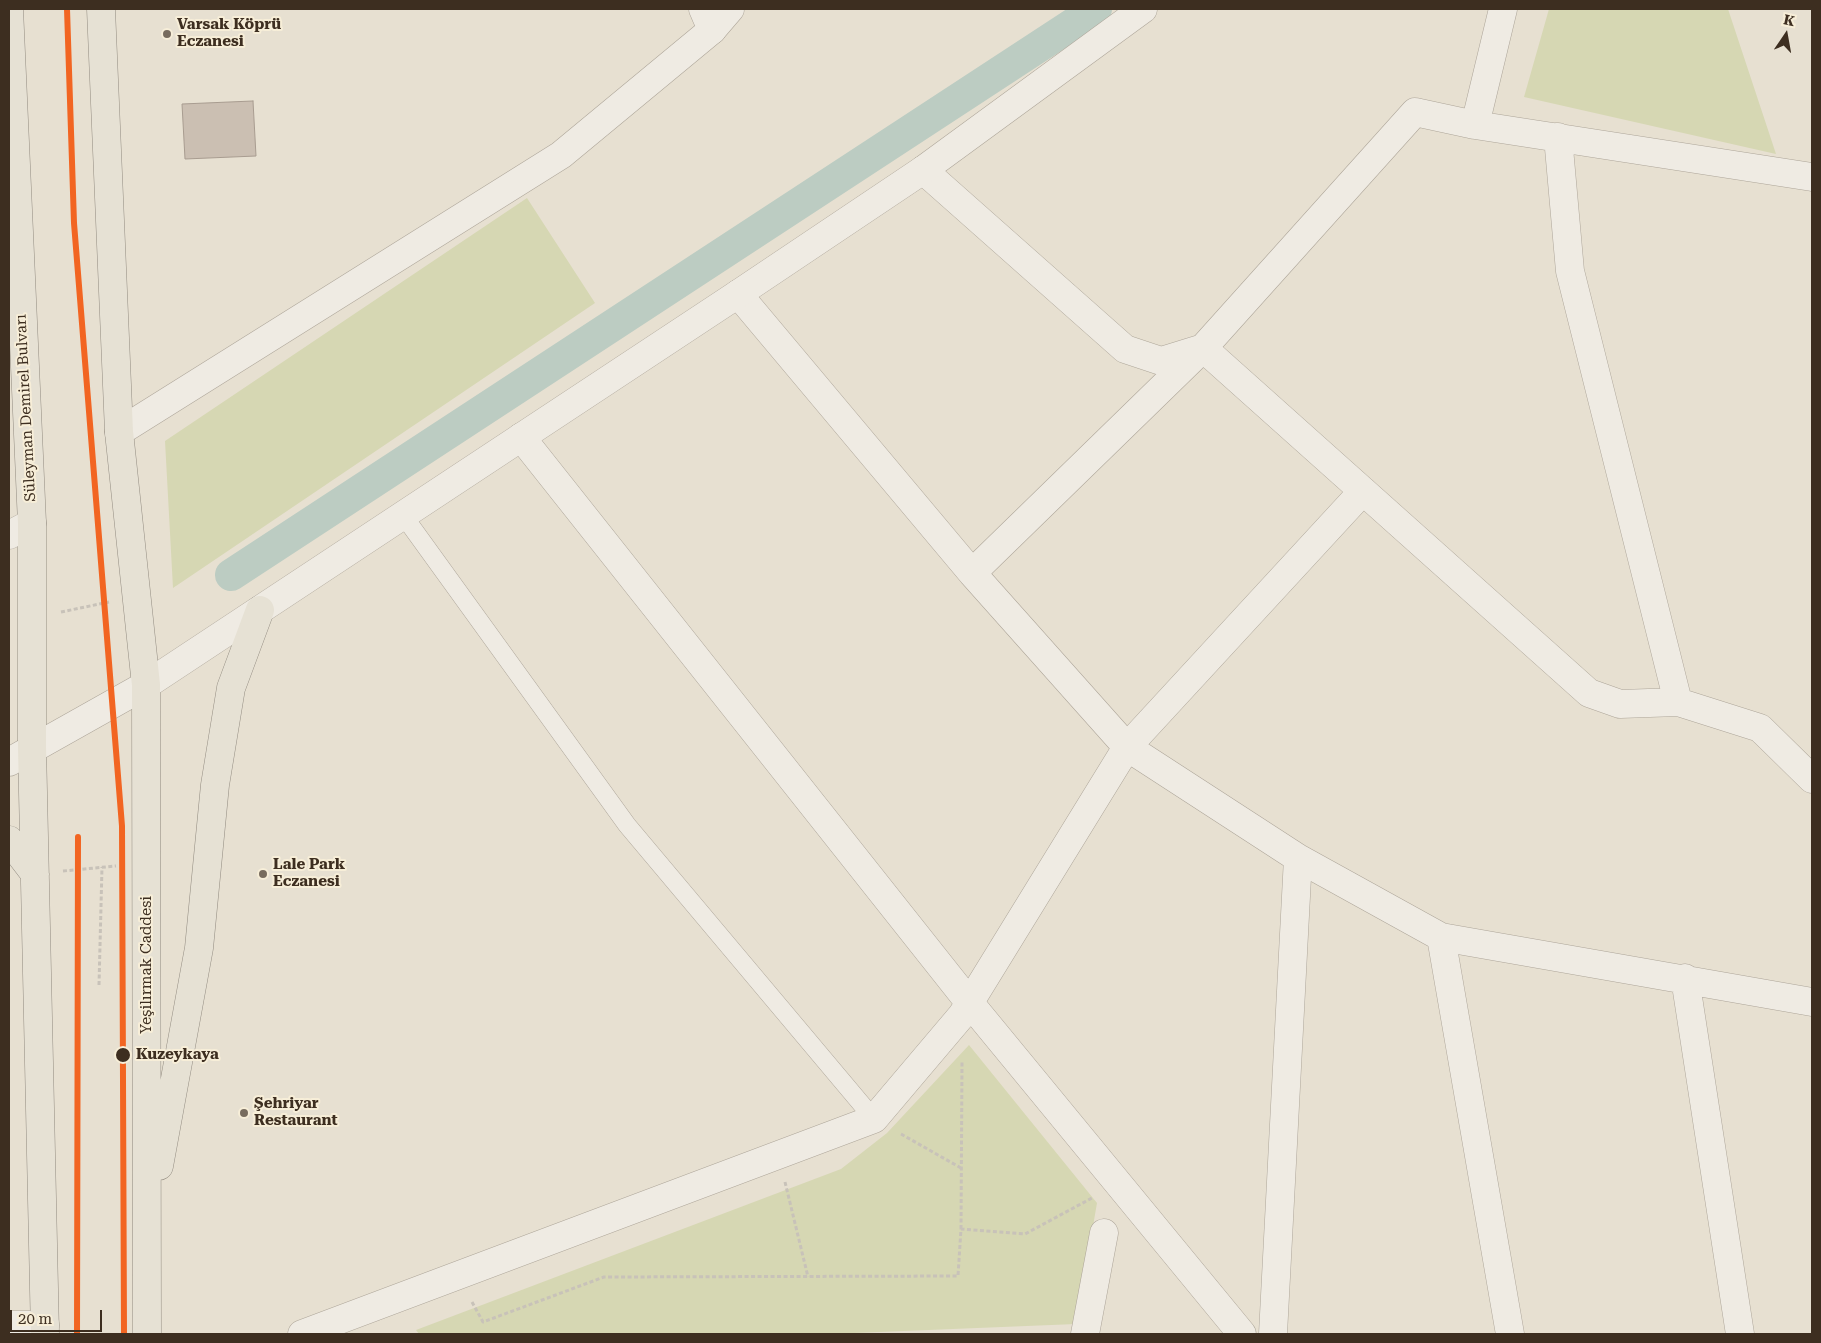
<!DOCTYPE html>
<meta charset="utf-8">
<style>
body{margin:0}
#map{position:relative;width:1821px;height:1343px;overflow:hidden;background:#e7e0d1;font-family:"Roboto Serif",serif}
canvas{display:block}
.frame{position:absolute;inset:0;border:10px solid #3d2e20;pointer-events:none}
.north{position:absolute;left:1761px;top:10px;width:50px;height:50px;-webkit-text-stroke:4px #f7eed8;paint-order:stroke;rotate:12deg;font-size:14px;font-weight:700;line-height:20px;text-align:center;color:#3d2e20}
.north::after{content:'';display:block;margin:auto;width:18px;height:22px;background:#3d2e20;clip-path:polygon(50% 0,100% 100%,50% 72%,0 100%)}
.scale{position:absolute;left:10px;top:1310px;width:92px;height:22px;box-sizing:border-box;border:2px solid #3d2e20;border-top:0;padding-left:6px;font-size:15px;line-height:18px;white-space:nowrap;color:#3d2e20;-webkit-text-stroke:4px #f7eed8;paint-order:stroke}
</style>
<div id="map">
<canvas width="1821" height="1343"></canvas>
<div class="frame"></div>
<div class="north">K</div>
<div class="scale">20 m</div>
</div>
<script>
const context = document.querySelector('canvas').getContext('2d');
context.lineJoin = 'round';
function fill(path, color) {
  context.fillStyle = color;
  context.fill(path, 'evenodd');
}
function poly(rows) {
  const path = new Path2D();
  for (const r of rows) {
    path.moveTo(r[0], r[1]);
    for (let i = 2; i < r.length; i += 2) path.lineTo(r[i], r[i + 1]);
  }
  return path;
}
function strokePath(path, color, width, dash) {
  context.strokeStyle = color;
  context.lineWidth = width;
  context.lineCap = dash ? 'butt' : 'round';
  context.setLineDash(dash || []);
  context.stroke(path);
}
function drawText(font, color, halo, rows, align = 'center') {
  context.font = font + ' "Roboto Serif",serif';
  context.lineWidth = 4;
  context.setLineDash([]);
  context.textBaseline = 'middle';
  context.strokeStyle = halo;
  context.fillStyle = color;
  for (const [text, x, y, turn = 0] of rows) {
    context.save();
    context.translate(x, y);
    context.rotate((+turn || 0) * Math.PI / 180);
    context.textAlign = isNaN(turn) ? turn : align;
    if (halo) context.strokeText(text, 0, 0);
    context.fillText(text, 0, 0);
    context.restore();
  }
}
fill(poly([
 [1549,9,1728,9,1776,154,1524,97],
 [527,198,595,303,173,588,165,441],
 [969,1045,1097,1203,1076,1324,830,1334,419,1334,416,1330,841,1169,887,1133]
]), '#d6d7b3');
strokePath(poly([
 [231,575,1096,9]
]), '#bcccc2', 32);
const building = poly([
 [253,101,256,156,185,159,182,104,253,101]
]);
fill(building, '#cbbfb2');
strokePath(building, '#a89c90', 1);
const service = poly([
 [403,515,627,825,874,1119]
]);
const minor = poly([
 [703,9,712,30],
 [1475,125,1503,9],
 [1558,137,1570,271,1678,702],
 [923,170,1125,349,1161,361,1203,348,1589,693,1620,704,1678,702,1760,728,1812,779],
 [738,294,972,573,1127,747,1298,858,1441,937,1812,1002],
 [521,437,969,1002,1242,1334],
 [9,535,32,523],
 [972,573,1203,348,1415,112,1475,125,1812,177],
 [1441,937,1510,1334],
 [1685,978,1740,1334],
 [9,1325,45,1325],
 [302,1334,874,1119,962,1015,1127,747,1363,491],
 [1085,1334,1104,1233],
 [1273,1334,1298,858]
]);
const tertiary = poly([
 [119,432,561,155,712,30,730,9],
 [9,762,146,685,738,294,923,170,1143,9]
]);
const primary = poly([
 [9,9,32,523,32,747,45,1334],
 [101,9,119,432,146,685,147,1334],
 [9,840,35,874],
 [159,1166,199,948,215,785,231,688,260,610]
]);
strokePath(service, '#ada599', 19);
strokePath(minor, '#ada599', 29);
strokePath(tertiary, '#ada599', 29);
strokePath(primary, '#928b80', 29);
strokePath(poly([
 [61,612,109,602],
 [63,871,116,866],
 [99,985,102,867],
 [901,1134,961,1168],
 [785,1182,808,1277],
 [961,1229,962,1062],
 [472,1302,483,1322,604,1277,958,1276,961,1229,1025,1234,1092,1198]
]), '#c8c2b9', 3, [4, 2.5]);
strokePath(service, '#efebe3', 18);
strokePath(minor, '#efebe3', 28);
strokePath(tertiary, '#efebe3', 28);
strokePath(primary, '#e6e1d4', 28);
strokePath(poly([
 [67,9,74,223,122,826,124,1334],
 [77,1334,78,837]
]), '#f26522', 6);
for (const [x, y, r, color] of [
 [167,34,5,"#786c5e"],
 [263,874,5,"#786c5e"],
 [123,1055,8,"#3d2e20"],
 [244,1113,5,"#786c5e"]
]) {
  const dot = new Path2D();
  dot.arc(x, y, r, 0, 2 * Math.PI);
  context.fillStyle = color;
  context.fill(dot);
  strokePath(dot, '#f7eed8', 2);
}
drawText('bold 15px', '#3d2e20', '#f7eed8', [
 ["Varsak Köprü",177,25],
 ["Eczanesi",177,42],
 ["Lale Park",273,865],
 ["Eczanesi",273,882],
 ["Şehriyar",254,1104],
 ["Restaurant",254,1121]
], 'left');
drawText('15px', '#3d2e20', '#f7eed8', [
 ["Süleyman Demirel Bulvarı",26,408,-93],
 ["Yeşilırmak Caddesi",147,965,-90]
]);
drawText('bold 15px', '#3d2e20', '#f7eed8', [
 ["Kuzeykaya",136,1055]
], 'left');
</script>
